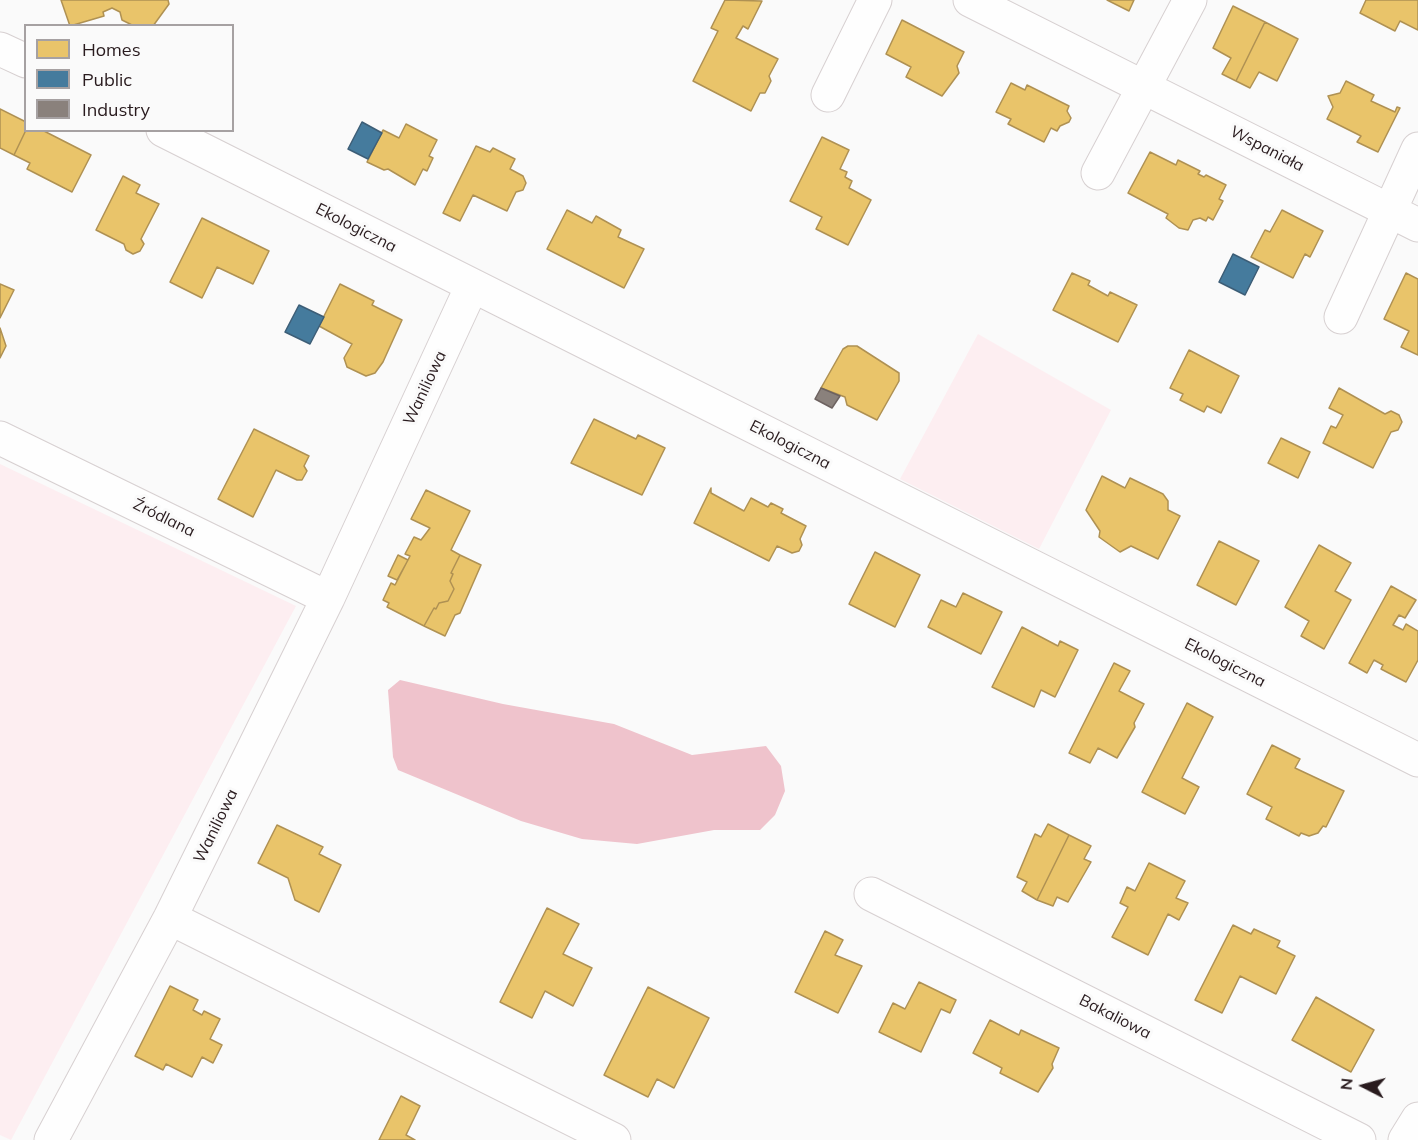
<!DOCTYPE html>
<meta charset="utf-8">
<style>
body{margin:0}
#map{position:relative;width:1418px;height:1140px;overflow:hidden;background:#fafafa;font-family:Mulish,sans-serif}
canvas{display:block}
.legend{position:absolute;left:24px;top:24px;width:210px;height:108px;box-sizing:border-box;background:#fafafa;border:2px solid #a6a1a2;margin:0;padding:8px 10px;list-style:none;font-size:18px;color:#291b1e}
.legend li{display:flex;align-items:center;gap:12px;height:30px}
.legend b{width:30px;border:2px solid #a6a1a2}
.north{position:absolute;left:1334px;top:1056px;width:60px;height:60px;-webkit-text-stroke:4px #fafafa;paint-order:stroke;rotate:276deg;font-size:16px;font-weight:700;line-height:24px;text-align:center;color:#291b1e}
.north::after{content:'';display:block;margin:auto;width:21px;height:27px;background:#291b1e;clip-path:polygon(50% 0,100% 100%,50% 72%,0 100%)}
</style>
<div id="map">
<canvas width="1418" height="1140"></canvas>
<ul class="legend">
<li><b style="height:16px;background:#e9c46a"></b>Homes</li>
<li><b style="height:16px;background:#457b9d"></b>Public</li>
<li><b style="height:16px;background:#8a817c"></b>Industry</li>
</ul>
<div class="north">N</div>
</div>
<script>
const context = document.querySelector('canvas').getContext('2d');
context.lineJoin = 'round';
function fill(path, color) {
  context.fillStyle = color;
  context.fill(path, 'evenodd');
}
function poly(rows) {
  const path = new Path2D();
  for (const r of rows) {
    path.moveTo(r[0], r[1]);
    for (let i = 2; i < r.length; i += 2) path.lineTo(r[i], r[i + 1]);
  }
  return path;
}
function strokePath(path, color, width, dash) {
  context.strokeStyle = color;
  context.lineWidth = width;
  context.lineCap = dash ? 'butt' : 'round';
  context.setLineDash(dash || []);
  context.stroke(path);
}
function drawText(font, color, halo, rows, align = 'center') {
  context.font = font + ' Mulish,sans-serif';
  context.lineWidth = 6;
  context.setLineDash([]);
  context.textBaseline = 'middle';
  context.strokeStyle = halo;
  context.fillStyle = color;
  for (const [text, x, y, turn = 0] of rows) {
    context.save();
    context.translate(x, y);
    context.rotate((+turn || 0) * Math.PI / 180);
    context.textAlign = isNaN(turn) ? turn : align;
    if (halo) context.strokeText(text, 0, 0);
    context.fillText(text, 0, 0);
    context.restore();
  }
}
fill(poly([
 [978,334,1111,410,1039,549,900,479],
 [0,464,296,606,11,1140,0,1135]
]), '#fdeef1');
fill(poly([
 [400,680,503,704,614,724,692,755,766,746,781,766,785,791,775,815,760,830,714,830,637,844,582,839,521,821,398,770,393,757,388,690]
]), '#efc3cc');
const homes = poly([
 [61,0,168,0,169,4,153,26,134,26,122,20,120,12,112,8,103,12,104,16,70,26,61,0],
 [725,0,762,1,748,29,743,26,736,38,778,59,769,76,771,81,765,93,760,93,751,111,693,81,718,31,711,28,725,0],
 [1107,0,1134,0,1129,11,1107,0],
 [1366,0,1418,0,1418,30,1400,21,1395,31,1360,13,1366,0],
 [1233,6,1265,22,1236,81,1222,74,1231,58,1213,48,1233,6],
 [902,20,964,52,957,66,959,73,942,96,906,77,911,67,886,54,902,20],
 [1265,22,1298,39,1277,81,1259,72,1250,88,1236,81,1265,22],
 [1346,81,1374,95,1371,101,1395,112,1397,107,1400,108,1378,152,1357,142,1361,136,1327,119,1333,107,1328,96,1340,93,1346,81],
 [1011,83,1025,90,1027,85,1069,106,1067,111,1071,118,1069,122,1060,126,1057,131,1051,128,1044,142,1008,124,1011,119,996,112,1011,83],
 [0,109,26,122,26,130,14,155,0,148,0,109],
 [406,124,437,140,429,156,433,158,427,171,423,169,415,185,388,169,384,170,367,162,383,130,399,138,406,124],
 [26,130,42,130,91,155,72,192,27,169,30,163,14,155,26,130],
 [822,137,849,150,840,169,847,172,845,177,852,181,849,188,871,200,848,245,816,229,822,217,790,201,822,137],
 [476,146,490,152,493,148,515,159,510,169,523,176,526,183,523,190,516,192,507,211,473,195,460,221,443,213,476,146],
 [1150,152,1176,165,1178,160,1200,171,1198,174,1204,177,1206,175,1226,185,1219,199,1223,201,1213,220,1208,217,1206,221,1200,218,1193,220,1188,230,1179,228,1166,218,1168,214,1128,193,1150,152],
 [123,176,140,185,136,193,159,204,141,239,144,244,140,251,133,254,126,250,124,244,96,230,123,176],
 [567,210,592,223,596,216,621,230,618,237,644,249,624,288,547,249,567,210],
 [1282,210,1323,231,1310,257,1305,254,1293,278,1251,257,1265,230,1270,232,1282,210],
 [202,218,269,251,253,284,217,267,202,298,170,282,202,218],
 [1072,273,1090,281,1088,285,1108,296,1110,292,1137,305,1118,342,1053,310,1072,273],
 [1406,273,1418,279,1418,355,1401,347,1409,331,1384,319,1406,273],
 [0,284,14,290,0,318,0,284],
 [340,284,374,301,372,305,402,320,383,362,375,373,366,376,347,367,344,358,352,344,319,326,340,284],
 [0,328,6,346,0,358,0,328],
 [848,346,857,346,899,373,899,381,877,420,847,405,845,397,821,388,843,349,848,346],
 [1189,350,1239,376,1221,413,1207,406,1204,412,1180,400,1183,394,1170,388,1189,350],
 [1339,388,1385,414,1391,411,1399,415,1402,422,1398,430,1391,432,1373,468,1323,443,1331,426,1336,428,1343,415,1329,408,1339,388],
 [594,419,636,439,638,435,665,448,642,495,571,463,594,419],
 [254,429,309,456,304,466,307,471,302,480,297,480,276,470,253,517,218,499,254,429],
 [1281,438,1310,452,1298,478,1268,463,1281,438],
 [1102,476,1125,488,1130,478,1163,494,1168,501,1168,510,1180,516,1158,559,1131,546,1120,552,1099,537,1100,531,1086,510,1102,476],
 [711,488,711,493,744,511,751,498,768,507,771,503,783,509,781,513,806,526,800,539,802,545,799,551,792,553,777,546,769,561,694,523,711,488],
 [426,490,470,511,451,550,460,555,451,573,453,574,450,581,454,589,448,601,439,603,436,609,434,608,424,626,387,607,389,603,383,600,391,583,395,585,410,556,405,554,414,537,421,540,430,528,411,519,426,490],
 [1219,541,1259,561,1236,605,1197,585,1219,541],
 [1319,545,1351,563,1335,591,1351,600,1324,649,1301,636,1309,621,1285,607,1319,545],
 [875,552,920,575,895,627,849,604,875,552],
 [398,555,408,560,397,580,388,576,398,555],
 [460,555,481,565,460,613,455,615,445,636,424,626,434,608,436,609,439,603,448,601,454,589,450,581,453,574,451,573,460,555],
 [1391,586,1416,600,1405,618,1399,615,1393,625,1403,630,1406,624,1418,631,1418,660,1406,682,1381,669,1383,665,1374,660,1367,673,1349,663,1391,586],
 [963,593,1002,612,981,654,928,627,941,600,956,607,963,593],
 [1022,627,1058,646,1060,641,1078,650,1055,697,1041,690,1034,707,992,687,1022,627],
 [1114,663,1130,671,1119,691,1144,704,1134,723,1135,727,1117,758,1098,748,1090,763,1069,753,1114,663],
 [1187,703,1213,717,1182,778,1199,787,1185,814,1142,792,1187,703],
 [1272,745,1300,759,1295,768,1344,791,1326,827,1323,826,1318,833,1309,836,1301,833,1299,836,1266,819,1272,807,1247,794,1272,745],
 [1048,824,1069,835,1037,900,1022,891,1027,882,1017,877,1035,834,1041,837,1048,824],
 [277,825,323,847,319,854,341,865,319,912,295,900,288,878,258,863,277,825],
 [1069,835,1091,846,1084,859,1091,862,1068,902,1057,897,1053,906,1037,900,1069,835],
 [1149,863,1185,881,1176,898,1188,903,1179,920,1168,914,1148,955,1112,937,1128,907,1120,903,1127,887,1135,891,1149,863],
 [547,908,579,924,563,954,592,968,573,1006,545,991,532,1018,500,1002,547,908],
 [1233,925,1251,934,1254,929,1280,941,1277,947,1295,956,1276,994,1240,976,1222,1013,1195,1000,1233,925],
 [825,931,843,940,835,955,862,966,838,1013,795,992,825,931],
 [919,982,956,1000,950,1013,941,1009,921,1052,879,1032,893,1003,905,1009,919,982],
 [170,986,198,1000,193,1010,202,1015,204,1011,220,1019,210,1039,222,1045,213,1063,202,1057,192,1077,166,1064,163,1070,135,1056,170,986],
 [648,987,709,1018,674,1088,657,1079,648,1097,604,1075,648,987],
 [1316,997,1374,1030,1351,1072,1292,1040,1316,997],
 [990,1020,1019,1035,1021,1030,1059,1048,1052,1064,1053,1068,1038,1092,1000,1073,1002,1068,973,1053,990,1020],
 [401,1096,420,1106,406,1135,415,1140,379,1140,401,1096]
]);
fill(homes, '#e9c46a');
strokePath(homes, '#af9153', 1.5);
const public = poly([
 [362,122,382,133,368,159,348,149,362,122],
 [1233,254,1259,267,1245,295,1219,282,1233,254],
 [299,305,324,317,310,344,285,332,299,305]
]);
fill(public, '#457b9d');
strokePath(public, '#3d5e77', 1.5);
const industry = poly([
 [821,388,840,396,832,408,815,399,821,388]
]);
fill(industry, '#8a817c');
strokePath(industry, '#6d6260', 1.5);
const street = poly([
 [970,0,1418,225],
 [0,49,26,61],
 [828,95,875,0],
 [163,130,1418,760],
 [1098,173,1190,0],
 [1341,317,1418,149],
 [0,438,328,598],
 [871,894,1359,1140],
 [170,918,614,1140],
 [51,1140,170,918,328,598,472,286],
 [1405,1140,1418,1119]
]);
strokePath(street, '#d7d0d1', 35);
strokePath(street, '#fefefe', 33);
drawText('16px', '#291b1e', '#fafafa', [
 ["Wspaniała",1267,149,27],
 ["Ekologiczna",356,228,27],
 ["Waniliowa",425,388,-65],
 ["Ekologiczna",790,445,27],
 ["Źródlana",164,518,26],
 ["Ekologiczna",1225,663,27],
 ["Waniliowa",216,826,-64],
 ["Bakaliowa",1115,1017,27]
]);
</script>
